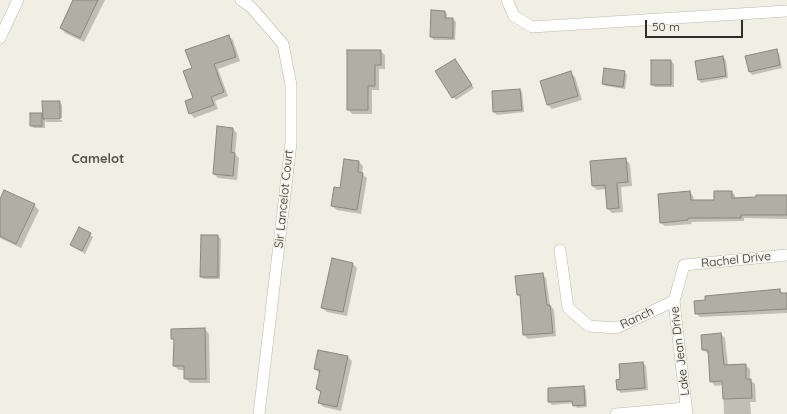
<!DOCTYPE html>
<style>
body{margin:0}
#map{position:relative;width:787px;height:414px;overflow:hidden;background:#f1eee3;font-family:Quicksand,sans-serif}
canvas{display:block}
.scale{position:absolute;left:645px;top:20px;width:98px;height:18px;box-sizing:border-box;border:2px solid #2e2d29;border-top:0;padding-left:5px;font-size:12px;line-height:14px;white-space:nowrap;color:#2e2d29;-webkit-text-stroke:3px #f1eee3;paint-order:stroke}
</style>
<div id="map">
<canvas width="787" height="414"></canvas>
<div class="scale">50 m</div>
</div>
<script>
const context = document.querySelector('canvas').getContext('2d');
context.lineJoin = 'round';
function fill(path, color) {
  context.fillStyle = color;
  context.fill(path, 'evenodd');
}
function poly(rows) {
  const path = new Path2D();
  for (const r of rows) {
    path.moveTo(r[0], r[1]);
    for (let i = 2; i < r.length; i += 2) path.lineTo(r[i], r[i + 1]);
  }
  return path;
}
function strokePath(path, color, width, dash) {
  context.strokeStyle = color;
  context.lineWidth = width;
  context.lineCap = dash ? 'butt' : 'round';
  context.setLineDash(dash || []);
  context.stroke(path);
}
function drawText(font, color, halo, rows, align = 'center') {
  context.font = font + ' Quicksand,sans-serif';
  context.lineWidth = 3;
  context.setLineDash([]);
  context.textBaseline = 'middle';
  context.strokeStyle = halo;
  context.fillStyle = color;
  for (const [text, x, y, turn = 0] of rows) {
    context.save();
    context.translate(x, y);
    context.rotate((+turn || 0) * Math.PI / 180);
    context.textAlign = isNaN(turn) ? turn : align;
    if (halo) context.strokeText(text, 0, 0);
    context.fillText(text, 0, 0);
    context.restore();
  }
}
fill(poly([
 [75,0,105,0,84,42,65,33,61,28],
 [444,12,447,14,447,19,453,19,456,22,455,40,434,40,431,37],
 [228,36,233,40,240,61,218,69,228,96,215,101,218,109,194,118,190,113,194,99,193,68],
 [380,51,385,55,385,69,379,69,379,90,372,90,372,114,352,114,348,109],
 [776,51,779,53,782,68,752,75,750,72],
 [723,57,726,60,728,78,701,83,699,80],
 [652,61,671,61,674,64,674,87,655,87,652,84],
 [457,63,474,88,456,100,453,97],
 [570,72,575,77,582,100,552,109,548,105,541,81],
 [624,72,627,75,625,89,606,86,603,84],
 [519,90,522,92,524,112,497,115,494,112],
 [59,102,62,105,62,118,45,118,45,120,62,120,62,122,46,122,45,120,45,128,34,128,31,125,42,114,44,116],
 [233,129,237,133,235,154,239,158,237,180,218,178,214,174],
 [625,159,630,164,632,186,621,187,623,212,612,213,608,209,606,189,597,190,593,186],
 [359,162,363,166,362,174,367,178,361,214,337,210,332,206,341,189],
 [690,192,693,196,694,201,715,201,731,192,735,195,735,199,787,196,787,219,744,218,744,221,691,222,692,224,665,226,661,223],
 [0,202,34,205,39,210,21,248,0,238],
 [80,228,93,237,85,254,71,245],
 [218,236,221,239,220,279,204,279,201,276],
 [332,260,353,264,357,268,347,316,327,312,322,308],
 [542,274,546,278,550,305,554,310,556,336,528,339,524,335,521,298,518,294],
 [780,290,783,294,787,294,787,313,700,317,696,313],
 [205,329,209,334,210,383,190,383,185,378,185,370,179,370,174,366,175,341,172,338,172,330],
 [721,334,725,338,728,366,745,365,750,369,750,380,755,384,756,402,750,402,751,414,724,414,723,385,715,386,711,381,709,354,703,350],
 [348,357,352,361,341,411,324,407,319,403,321,394,317,389,320,374,315,369],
 [643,363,646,366,648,390,621,393,618,390],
 [584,388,586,390,587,407,577,408,574,403,552,405,549,402]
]), '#0003');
const building = poly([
 [73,0,98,0,80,38,60,28,73,0],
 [431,10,445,11,445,18,453,18,453,38,430,37,431,10],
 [229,35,236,57,214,64,224,92,211,97,214,105,189,114,185,101,193,98,183,71,192,68,185,50,229,35],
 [777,49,780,65,749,72,745,56,777,49],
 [347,50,381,50,381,65,375,65,375,86,368,86,368,110,347,110,347,50],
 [723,56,726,76,698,80,695,61,723,56],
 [455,59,472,85,452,98,435,71,455,59],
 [651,60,671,60,671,85,651,85,651,60],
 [604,68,625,71,623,87,602,84,604,68],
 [571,71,578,96,547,105,540,81,571,71],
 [520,89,522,110,493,112,492,91,520,89],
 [42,101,60,101,60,119,43,119,42,101],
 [30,113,42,113,42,126,30,126,30,113],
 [217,126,233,128,231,152,235,153,233,176,213,174,217,126],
 [626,158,628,182,617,183,619,208,607,209,605,185,592,186,590,161,626,158],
 [344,159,359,161,358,172,363,173,357,210,331,206,334,187,340,188,344,159],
 [4,190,35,204,16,244,0,236,0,199,4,190],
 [690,191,691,200,714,200,714,191,732,191,732,198,756,197,756,195,787,195,787,215,741,215,741,218,688,218,688,220,660,223,658,194,690,191],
 [79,227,91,233,82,251,70,245,79,227],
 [201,235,218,235,218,277,200,277,201,235],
 [332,258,353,263,343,312,321,308,332,258],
 [543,273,547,305,550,305,553,333,523,335,520,295,517,295,515,276,543,273],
 [780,289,780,293,787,293,787,309,695,314,694,301,705,300,705,296,780,289],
 [205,328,206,379,184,379,184,366,173,366,174,339,171,339,171,329,205,328],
 [721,333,724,365,746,364,746,379,751,379,752,398,723,399,722,381,710,382,708,350,702,350,701,335,721,333],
 [318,350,348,356,337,407,318,403,321,391,316,389,320,370,314,369,318,350],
 [643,362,645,388,617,390,616,380,620,379,619,364,643,362],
 [584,386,585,405,573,406,572,401,548,402,548,388,584,386]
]);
fill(building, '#b1aea3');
strokePath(building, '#8a877d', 1);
const street = poly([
 [241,0,251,7,283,44,291,85,291,143,259,414],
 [507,0,514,16,532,27,787,11],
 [0,38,18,0],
 [560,250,568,308,589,326,616,328,674,301],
 [616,414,686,408],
 [687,414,674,301,684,265,787,255]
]);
strokePath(street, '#bab8ac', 12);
strokePath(street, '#fff', 11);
drawText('12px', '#2e2d29', '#f1eee3', [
 ["Sir Lancelot Court",284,199,-84],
 ["Rachel Drive",736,260,-6],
 ["Ranch",637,318,-25],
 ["Lake Jean Drive",680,351,-97]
]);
drawText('bold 13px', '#535046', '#f1eee3', [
 ["Camelot",98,159]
]);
</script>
